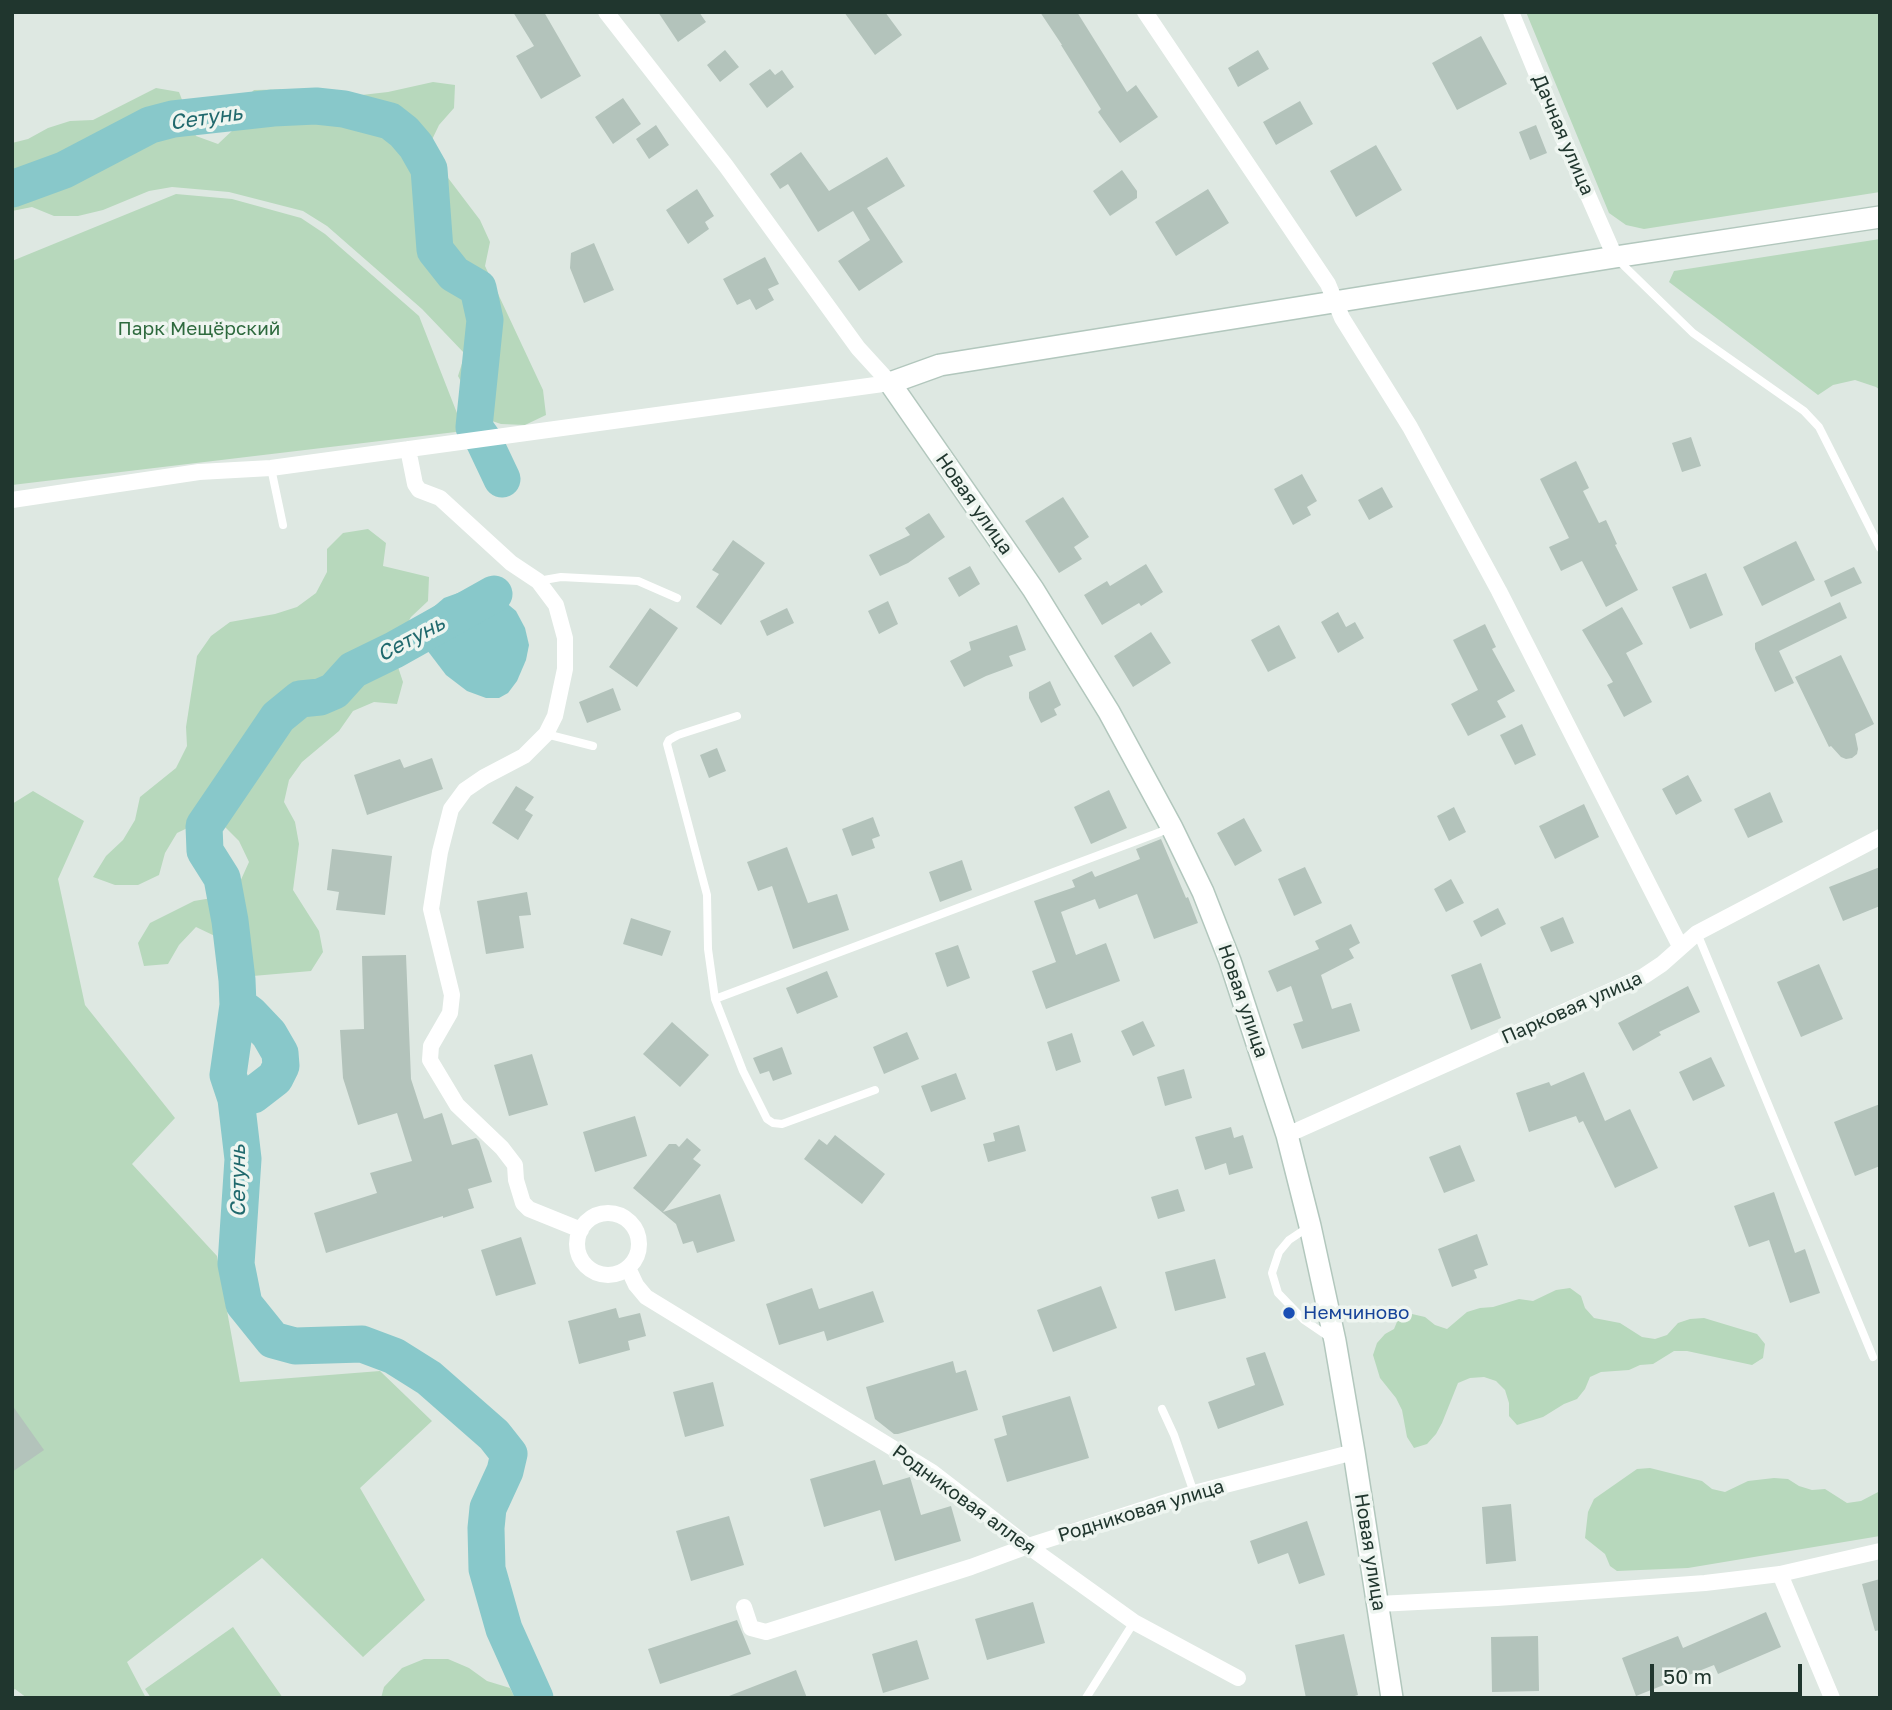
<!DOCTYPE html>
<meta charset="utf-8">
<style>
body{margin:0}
#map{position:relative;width:1892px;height:1710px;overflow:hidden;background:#dee8e2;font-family:"Golos Text",sans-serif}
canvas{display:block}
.frame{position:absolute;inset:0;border:14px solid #20362e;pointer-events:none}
.scale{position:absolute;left:1650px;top:1664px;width:152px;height:32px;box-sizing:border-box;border:4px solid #20362e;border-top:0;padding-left:9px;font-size:21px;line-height:24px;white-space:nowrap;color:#20362e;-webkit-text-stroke:5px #eef5f0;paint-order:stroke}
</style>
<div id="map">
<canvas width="1892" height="1710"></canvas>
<div class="frame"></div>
<div class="scale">50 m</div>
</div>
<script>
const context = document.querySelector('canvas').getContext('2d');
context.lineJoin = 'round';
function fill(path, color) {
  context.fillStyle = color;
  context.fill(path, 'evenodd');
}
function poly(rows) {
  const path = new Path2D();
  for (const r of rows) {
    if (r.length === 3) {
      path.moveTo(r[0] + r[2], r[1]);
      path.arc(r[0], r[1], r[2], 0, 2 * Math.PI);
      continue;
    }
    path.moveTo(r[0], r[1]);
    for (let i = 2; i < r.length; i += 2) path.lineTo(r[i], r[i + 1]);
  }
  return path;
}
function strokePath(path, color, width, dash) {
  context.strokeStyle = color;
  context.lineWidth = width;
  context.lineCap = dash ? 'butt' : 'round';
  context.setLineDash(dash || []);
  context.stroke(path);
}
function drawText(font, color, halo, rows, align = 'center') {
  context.font = font + ' "Golos Text",sans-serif';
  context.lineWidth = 7;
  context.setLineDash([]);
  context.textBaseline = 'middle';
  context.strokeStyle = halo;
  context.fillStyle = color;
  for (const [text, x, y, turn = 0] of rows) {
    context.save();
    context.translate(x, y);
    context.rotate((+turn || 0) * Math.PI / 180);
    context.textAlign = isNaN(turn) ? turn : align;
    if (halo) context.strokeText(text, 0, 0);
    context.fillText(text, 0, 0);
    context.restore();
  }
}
fill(poly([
 [1526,12,1880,12,1880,192,1644,229,1626,225,1609,213],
 [433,82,455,85,454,108,439,125,429,146,439,166,480,220,490,242,485,266,543,390,546,415,525,425,501,424,480,417,458,376,465,354,422,309,327,226,303,211,229,192,172,187,149,191,103,210,78,216,54,216,32,207,12,211,12,143,28,139,48,128,70,121,93,120,156,88,179,92,196,136,218,144,234,129,237,106,254,90,300,89,344,97,388,92],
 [176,194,232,199,301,218,325,234,419,316,464,431,12,485,12,261],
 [1880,239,1880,390,1876,387,1855,380,1833,385,1818,395,1669,282,1674,271],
 [368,529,386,543,383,566,429,577,428,601,411,617,399,638,396,661,403,682,397,704,374,702,353,711,339,731,302,762,289,780,284,802,295,822,299,844,293,890,319,931,323,952,311,971,241,977,227,958,217,937,196,927,179,945,168,964,144,966,138,943,150,923,194,901,218,897,239,884,249,862,239,841,223,825,198,823,177,833,165,853,159,875,138,885,115,885,93,877,106,856,123,840,135,820,140,797,176,768,187,746,186,727,197,656,211,636,230,622,275,614,297,607,316,593,327,572,327,549,343,533],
 [33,791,84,821,58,879,85,1005,175,1118,132,1164,217,1256,240,1382,380,1371,432,1421,360,1488,425,1600,363,1657,262,1558,127,1662,146,1698,27,1698,15,1689,12,1691,12,804],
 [1570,1288,1581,1296,1585,1308,1594,1318,1620,1323,1642,1337,1655,1339,1667,1335,1678,1323,1690,1319,1704,1318,1757,1334,1765,1344,1763,1358,1752,1365,1687,1351,1674,1351,1653,1364,1640,1365,1629,1370,1601,1372,1590,1377,1585,1389,1577,1399,1564,1404,1543,1417,1517,1425,1509,1416,1509,1403,1505,1390,1496,1381,1484,1377,1470,1378,1458,1383,1442,1423,1436,1434,1427,1444,1414,1448,1407,1437,1402,1410,1396,1398,1380,1378,1373,1355,1377,1343,1385,1334,1394,1329,1399,1317,1412,1314,1425,1317,1435,1325,1447,1329,1467,1312,1480,1308,1493,1307,1519,1299,1533,1301,1556,1290],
 [1650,1468,1702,1481,1712,1489,1725,1492,1748,1481,1774,1478,1788,1479,1799,1486,1812,1490,1825,1489,1847,1503,1861,1501,1880,1491,1880,1536,1688,1568,1617,1571,1610,1566,1605,1554,1585,1538,1588,1512,1594,1499,1637,1469],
 [233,1627,283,1698,151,1698,145,1689],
 [424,1659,448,1659,469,1668,487,1681,510,1688,515,1698,381,1698,384,1687,402,1668]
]), '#b7d8bc');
fill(poly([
 [469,589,498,596,516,611,525,628,529,645,526,660,517,681,508,693,499,698,486,698,467,691,446,675,427,650,420,634,430,610,444,598]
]), '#88c8ca');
strokePath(poly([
 [12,189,64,170,150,125,173,119,273,108,316,106,344,109,390,121,404,132,416,146,429,169,435,250,454,274,478,288,485,320,474,427,484,441,502,479],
 [494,594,394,650,353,670,334,691,320,697,300,699,278,717,204,826,205,851,222,878,230,921,237,980,238,1005,228,1075,236,1099,243,1159,236,1264,244,1304,273,1340,295,1346,362,1344,394,1356,429,1378,494,1435,509,1454,505,1471,488,1508,486,1528,487,1569,504,1629,535,1698],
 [236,1099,253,1095,275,1078,281,1066,280,1053,269,1034,250,1014,238,1005]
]), '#88c8ca', 37);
fill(poly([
 [513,12,544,12,581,76,541,99,516,56,534,46],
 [658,12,699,12,706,22,678,42],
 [844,12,885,12,902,35,875,55],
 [1040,12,1077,12,1127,92,1136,85,1158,117,1120,143,1098,112,1101,109,1061,45,1062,45],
 [1481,36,1507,84,1457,110,1432,63],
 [725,50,739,67,720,82,707,65],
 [1258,50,1269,69,1238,87,1228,68],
 [770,69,775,75,782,70,794,87,767,108,749,84],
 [623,98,641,124,613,144,595,117],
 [1300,101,1313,124,1276,145,1263,122],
 [656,125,669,145,649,159,636,139],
 [1536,125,1547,153,1530,160,1519,132],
 [1376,145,1402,190,1356,217,1330,171],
 [801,152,829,191,887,157,905,186,867,208,903,262,859,291,838,261,870,240,853,211,818,232,788,184,780,189,770,174],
 [1122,170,1137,191,1137,198,1110,216,1093,191],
 [697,189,714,216,705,222,709,229,688,244,666,210],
 [1208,189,1229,223,1176,256,1155,222],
 [594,243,614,290,584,303,570,268,571,253],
 [765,257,779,284,768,289,774,300,756,310,750,299,737,305,723,279],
 [1691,437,1701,466,1682,472,1672,443],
 [1576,461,1589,488,1583,491,1599,523,1606,520,1617,544,1615,545,1638,590,1606,607,1582,561,1561,571,1549,547,1569,538,1540,479],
 [1302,474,1317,501,1307,507,1311,515,1293,525,1274,489],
 [1382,487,1393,507,1369,520,1358,500],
 [1063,497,1089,537,1074,547,1082,559,1059,573,1025,521],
 [929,513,945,537,908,563,880,576,869,555,910,535,905,528],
 [733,540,765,563,721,625,696,607,719,574,712,570],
 [1796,541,1815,580,1762,606,1743,567],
 [1146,564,1163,592,1141,606,1139,603,1102,625,1084,595,1107,581,1110,586],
 [970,566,980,584,959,597,948,578],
 [1854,567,1862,583,1831,597,1824,581],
 [1706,573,1723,615,1690,629,1672,587],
 [888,601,898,624,879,634,868,611],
 [1840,602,1847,618,1779,651,1794,683,1775,692,1755,649,1755,643],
 [1622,607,1643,644,1626,653,1652,702,1624,717,1607,685,1613,682,1582,630],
 [650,608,678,628,637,687,609,667],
 [787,608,794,623,767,636,760,621],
 [1338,612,1346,627,1355,622,1364,638,1338,653,1321,622],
 [1485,624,1496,647,1492,649,1515,691,1497,701,1506,717,1468,736,1451,704,1478,690,1453,640],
 [1017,625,1026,650,1009,656,1013,666,986,676,964,687,950,661,971,650,969,642],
 [1279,625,1296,658,1268,672,1251,640],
 [1151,632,1171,663,1133,687,1114,656],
 [1841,655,1874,724,1855,734,1858,749,1857,754,1852,758,1846,759,1841,757,1831,746,1829,747,1795,677],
 [1050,681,1061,705,1054,709,1057,715,1041,723,1029,698,1029,692],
 [613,688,621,710,587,723,579,702],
 [1522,724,1536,755,1515,765,1500,735],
 [717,748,726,771,709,778,700,755],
 [432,758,443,789,367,815,354,775,400,759,404,768],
 [1688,775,1702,801,1676,815,1662,789],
 [516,786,534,797,525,810,533,815,518,840,492,823],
 [1109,790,1127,828,1091,844,1074,807],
 [1770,792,1783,822,1748,838,1734,809],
 [1584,804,1599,837,1555,859,1539,826],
 [1454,807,1466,832,1449,841,1437,816],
 [873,817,880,836,872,839,875,848,852,856,842,829],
 [1244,818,1262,851,1235,866,1217,833],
 [1161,839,1186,898,1188,897,1198,923,1154,939,1137,894,1099,909,1095,899,1061,912,1076,955,1106,943,1120,981,1046,1009,1032,971,1056,962,1034,901,1075,887,1072,880,1092,871,1095,877,1140,859,1136,849],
 [787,847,808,903,837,894,849,930,793,949,772,886,758,891,747,862],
 [332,849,392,856,385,915,336,910,339,892,327,890],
 [962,860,972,890,940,902,929,872],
 [1305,867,1322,903,1294,916,1278,879],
 [1880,867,1880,906,1843,921,1829,887],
 [1451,879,1464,903,1446,912,1434,889],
 [527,892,531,915,519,916,524,948,486,954,477,901],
 [1498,908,1506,924,1481,937,1473,921],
 [1563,917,1574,943,1551,952,1540,927],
 [631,918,671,931,662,956,623,944],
 [1351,924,1360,943,1349,949,1354,958,1321,975,1332,1009,1351,1003,1360,1031,1302,1049,1293,1024,1303,1021,1291,986,1277,992,1268,971,1319,949,1315,941],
 [958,945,970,978,947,987,935,953],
 [406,955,411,1079,424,1119,442,1113,452,1145,476,1138,479,1141,492,1182,468,1189,474,1208,443,1218,443,1216,326,1253,314,1213,377,1193,370,1173,412,1161,397,1113,358,1125,343,1078,340,1030,364,1029,362,956],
 [1481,963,1501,1018,1471,1030,1451,975],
 [1819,964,1843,1019,1801,1037,1777,982],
 [827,971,838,997,797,1014,786,988],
 [1688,986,1700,1012,1659,1032,1661,1035,1633,1051,1618,1023],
 [1143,1021,1155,1046,1133,1056,1121,1031],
 [672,1022,709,1055,680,1087,643,1054],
 [907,1032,919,1059,884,1074,873,1047],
 [1072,1033,1081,1062,1056,1071,1047,1042],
 [782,1047,792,1074,773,1081,769,1071,760,1074,753,1058],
 [532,1054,548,1105,509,1116,494,1065],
 [1711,1057,1725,1086,1693,1101,1679,1072],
 [1184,1069,1192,1098,1165,1106,1157,1077],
 [1584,1072,1605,1121,1630,1109,1658,1168,1615,1188,1583,1121,1579,1123,1576,1116,1529,1132,1516,1093,1549,1082,1551,1086],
 [956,1073,966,1099,931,1112,921,1086],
 [1880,1104,1880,1166,1855,1176,1834,1122],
 [635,1116,647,1156,595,1172,583,1132],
 [1019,1125,1026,1151,988,1162,983,1144,995,1141,993,1133],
 [1231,1127,1234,1138,1243,1135,1253,1168,1229,1175,1226,1163,1205,1170,1195,1137],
 [835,1135,885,1174,862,1204,804,1159,819,1139,827,1145],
 [687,1138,701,1150,693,1159,701,1165,663,1212,720,1194,735,1241,697,1253,693,1241,683,1244,676,1224,633,1188,669,1144,676,1144,679,1147],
 [1460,1145,1475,1181,1444,1193,1429,1157],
 [1178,1189,1185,1211,1158,1219,1151,1197],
 [1774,1192,1795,1253,1805,1249,1820,1293,1790,1303,1769,1240,1749,1247,1734,1206],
 [1477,1234,1488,1265,1474,1270,1477,1278,1452,1287,1438,1249],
 [521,1237,536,1284,496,1296,481,1250],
 [1215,1259,1226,1298,1175,1311,1165,1272],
 [1101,1286,1117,1328,1053,1352,1037,1310],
 [812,1288,819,1309,873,1291,884,1322,827,1341,824,1331,779,1345,766,1304],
 [616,1308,619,1318,640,1313,646,1336,628,1341,630,1350,579,1364,568,1321],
 [1265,1352,1284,1405,1218,1429,1208,1402,1255,1385,1246,1358],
 [953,1361,956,1373,966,1370,978,1410,898,1434,894,1434,875,1419,866,1387],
 [713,1382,724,1426,685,1437,673,1392],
 [1070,1396,1089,1458,1007,1482,994,1439,1007,1435,1002,1416],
 [12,1405,44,1450,12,1472],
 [875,1460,883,1485,910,1477,921,1515,951,1506,961,1541,895,1561,880,1510,824,1527,810,1479],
 [1511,1504,1516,1561,1486,1564,1482,1507],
 [729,1516,744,1565,691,1581,676,1531],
 [1307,1521,1325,1575,1299,1584,1288,1553,1258,1564,1250,1541],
 [1880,1579,1880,1630,1875,1631,1862,1584],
 [1033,1602,1045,1643,987,1660,975,1619],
 [1766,1612,1781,1647,1718,1674,1714,1665,1636,1696,1622,1658,1678,1636,1683,1648],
 [737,1620,751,1654,660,1684,648,1649],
 [1344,1634,1358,1695,1348,1698,1306,1698,1295,1645],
 [1538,1636,1539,1691,1492,1692,1491,1637],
 [917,1640,929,1679,883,1693,872,1654],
 [796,1670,807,1698,729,1698,729,1696]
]), '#b3c3bb');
const secondary = poly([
 [1392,1698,1354,1452,1335,1341,1310,1226,1287,1135,1230,961,1203,892,1172,828,1109,712,1033,589,890,383,940,365,1615,257,1880,217]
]);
strokePath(secondary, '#b2c7bd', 24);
strokePath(poly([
 [1618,260,1693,333,1804,411,1819,427,1880,548],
 [271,468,283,525],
 [538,581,561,577,638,581,677,598],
 [737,716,678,735,669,740,667,744,707,895,708,949,715,999,743,1071,767,1119,773,1123,782,1124,875,1090],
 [546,734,593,746],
 [1697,933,1873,1357],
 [715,999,1171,828],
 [1307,1228,1289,1240,1279,1252,1272,1273,1278,1293,1304,1320,1329,1337],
 [1162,1409,1174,1435,1194,1493],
 [1086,1698,1134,1622]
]), '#fff', 8);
strokePath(poly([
 [606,12,726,166,858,348,890,383],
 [1145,12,1328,284,1342,318,1410,427,1499,591,1680,946],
 [1511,12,1566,145,1615,257],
 [408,449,415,484,419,490,440,498,511,563,538,581,556,605,565,638,565,669,555,716,546,734,524,756,484,777,465,790,451,809,440,852,431,909,452,995,450,1013,431,1046,430,1060,457,1105,502,1148,515,1165,516,1180,523,1203,529,1209,581,1230],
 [12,500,199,472,271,468,890,383],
 [1287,1135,1644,976,1662,964,1697,933,1880,837],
 [608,1244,31],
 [628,1268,636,1285,646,1297,932,1472,1028,1546,1134,1622,1238,1678],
 [1780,1574,1832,1698],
 [1378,1604,1497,1598,1705,1583,1780,1574,1880,1551],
 [744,1607,751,1628,766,1632,971,1567,1028,1546,1194,1493,1354,1452]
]), '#fff', 16);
strokePath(secondary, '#fff', 21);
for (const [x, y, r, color] of [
 [1289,1313,7,"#1a4fb4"]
]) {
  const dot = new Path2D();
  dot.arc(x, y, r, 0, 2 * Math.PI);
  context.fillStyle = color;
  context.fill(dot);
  strokePath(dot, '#eef5f0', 2.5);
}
drawText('19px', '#20362e', '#eef5f0', [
 ["Дачная улица",1563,135,67],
 ["Новая улица",974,504,55],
 ["Новая улица",1243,1001,71],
 ["Парковая улица",1572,1008,-24],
 ["Родниковая аллея",964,1500,36],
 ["Родниковая улица",1141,1511,-17],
 ["Новая улица",1370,1552,81]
]);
drawText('19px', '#2e6a3e', '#eef5f0', [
 ["Парк Мещёрский",199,329]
]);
drawText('19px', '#164399', '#eef5f0', [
 ["Немчиново",1303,1313]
], 'left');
drawText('italic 21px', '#20696d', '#eef5f0', [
 ["Сетунь",206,118,-8],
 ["Сетунь",411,639,-28],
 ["Сетунь",238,1181,-90]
]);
</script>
